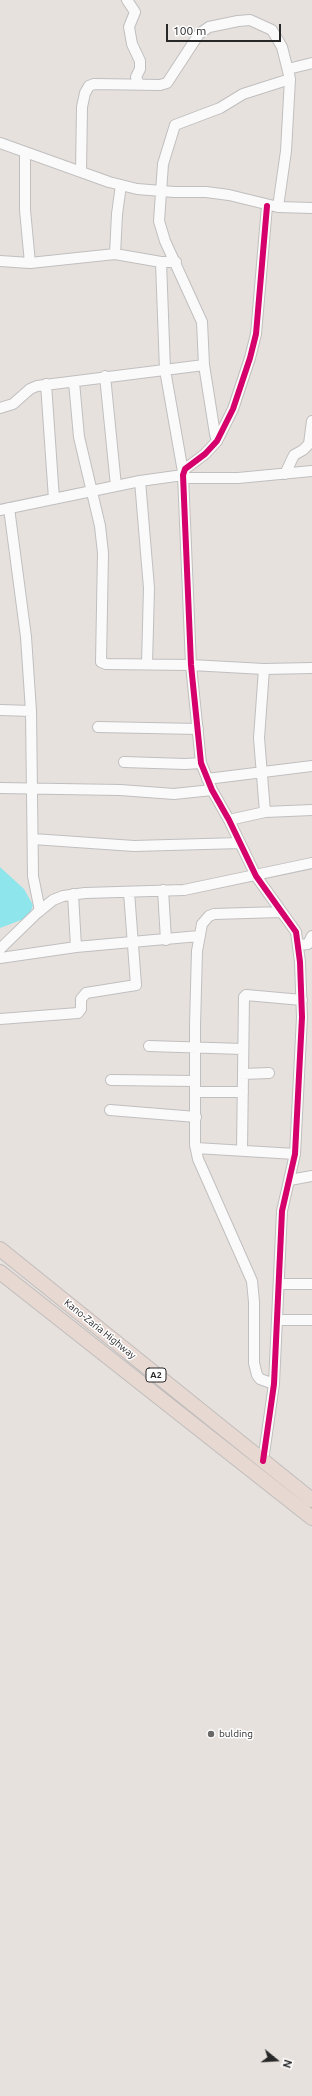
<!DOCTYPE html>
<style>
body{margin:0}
#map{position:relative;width:312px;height:2096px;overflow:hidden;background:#e7e1dd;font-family:Ubuntu,sans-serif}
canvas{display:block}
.north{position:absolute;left:256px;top:2040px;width:40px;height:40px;-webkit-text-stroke:3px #fff;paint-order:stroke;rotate:108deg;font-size:11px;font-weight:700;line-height:16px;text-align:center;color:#282828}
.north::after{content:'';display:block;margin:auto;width:14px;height:18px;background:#282828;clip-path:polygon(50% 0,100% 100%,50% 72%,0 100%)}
.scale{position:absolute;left:166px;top:24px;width:115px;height:18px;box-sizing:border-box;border:2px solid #282828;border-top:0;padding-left:5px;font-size:12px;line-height:14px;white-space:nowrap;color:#282828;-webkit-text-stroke:3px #fff;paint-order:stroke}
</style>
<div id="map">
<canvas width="312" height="2096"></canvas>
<div class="north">N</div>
<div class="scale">100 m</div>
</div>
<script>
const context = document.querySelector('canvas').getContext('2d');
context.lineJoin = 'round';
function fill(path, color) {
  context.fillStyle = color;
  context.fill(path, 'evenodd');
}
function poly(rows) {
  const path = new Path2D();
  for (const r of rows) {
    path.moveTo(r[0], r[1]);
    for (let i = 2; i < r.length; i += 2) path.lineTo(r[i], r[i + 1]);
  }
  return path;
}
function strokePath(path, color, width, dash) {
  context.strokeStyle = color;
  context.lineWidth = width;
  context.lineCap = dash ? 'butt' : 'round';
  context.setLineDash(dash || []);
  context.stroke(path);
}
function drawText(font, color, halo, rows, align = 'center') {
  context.font = font + ' Ubuntu,sans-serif';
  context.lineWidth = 3;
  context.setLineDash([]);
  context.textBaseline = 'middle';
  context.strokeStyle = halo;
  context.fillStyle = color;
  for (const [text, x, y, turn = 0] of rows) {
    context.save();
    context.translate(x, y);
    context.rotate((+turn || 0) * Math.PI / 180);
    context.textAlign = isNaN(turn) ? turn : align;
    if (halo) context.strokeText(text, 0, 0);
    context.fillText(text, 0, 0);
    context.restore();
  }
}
fill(poly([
 [0,867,24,889,33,905,29,917,0,928]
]), '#8ee5eb');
const minor = poly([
 [127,0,135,12,129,27,132,44,140,61,140,69,136,77,139,84],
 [0,143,109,182,137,189,174,192,206,192,229,195,278,207,312,208],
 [25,153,25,210,30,263],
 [81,172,82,107,85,93,89,86,94,84,160,85,167,83,199,34,209,27,238,21,250,20,272,30,282,47,290,79],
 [278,207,286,151,290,79,288,69,312,63],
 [115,254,117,214,121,185],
 [0,261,30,263,115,254,161,262,176,262],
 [161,262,165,370,183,472],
 [105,376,116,486],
 [74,382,79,437,100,526,103,553,101,662,106,664,191,665,264,669,312,668],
 [46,384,54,499],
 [0,408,13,404,30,389,37,386,204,365],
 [217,441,215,434,204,365,202,322,165,241,159,221,163,164,175,125,220,108,243,94,290,79],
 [285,474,294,455,303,450,309,444,312,421],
 [183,478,238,478,312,471],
 [140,481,149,588,147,664],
 [9,508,26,637,31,711,33,876,40,911],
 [0,510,140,481,183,475],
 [264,669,259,738,265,812],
 [0,710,31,711],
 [98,727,198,729],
 [124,762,185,764,201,763],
 [207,779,312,766],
 [0,788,120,790,174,794,212,790],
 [229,820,265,812,312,810],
 [33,839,134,846,240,843],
 [163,890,166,940],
 [73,894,76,947],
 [298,945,308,944,312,936],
 [0,949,37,913,53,900,63,896,85,893,184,890,312,863],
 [0,958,76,947,199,936],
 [0,1019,78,1013,81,1009,81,999,86,993,136,985,129,892],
 [149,1046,243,1049],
 [243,1074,269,1073],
 [111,1080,195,1081],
 [196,1092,243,1092],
 [110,1110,196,1117],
 [196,1148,295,1154],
 [242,1150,244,997,246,995,302,1000],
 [290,1180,312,1176],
 [279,1284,312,1284],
 [277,1320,312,1320],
 [274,1384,260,1379,257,1375,254,1363,254,1302,252,1281,198,1159,195,1145,195,1025,197,951,202,924,209,916,214,914,281,912],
 [263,1461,274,1384,282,1211,295,1154,302,1017,300,962,296,932,256,876,229,820,212,790,201,763,191,665,183,475,185,469,205,454,217,441,233,409,250,358,256,334,267,206]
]);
const highway = poly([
 [0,1249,312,1500],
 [0,1272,312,1518]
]);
strokePath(minor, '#c0bfbf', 12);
strokePath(highway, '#bfbdbc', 16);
strokePath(minor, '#fbfafa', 10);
strokePath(highway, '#e8d8d2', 14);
strokePath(poly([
 [263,1461,274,1384,282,1211,295,1154,302,1017,300,962,296,932,256,876,229,820,212,790,201,763,191,665,183,475,185,469,205,454,217,441,233,409,250,358,256,334,267,206]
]), '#d6006c', 6);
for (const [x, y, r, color] of [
 [211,1734,4,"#6b6967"]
]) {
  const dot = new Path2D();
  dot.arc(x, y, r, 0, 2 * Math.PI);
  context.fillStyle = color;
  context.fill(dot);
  strokePath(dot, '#fff', 1.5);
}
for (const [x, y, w] of [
 [156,1375,20]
]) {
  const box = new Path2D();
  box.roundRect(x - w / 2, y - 7, w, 14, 3);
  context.fillStyle = '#fff';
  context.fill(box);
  strokePath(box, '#282828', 1);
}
drawText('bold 9px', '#282828', null, [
 ["A2",156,1375]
]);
drawText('10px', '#282828', '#fff', [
 ["Kano-Zaria Highway",100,1329,39]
]);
drawText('10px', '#282828', '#fff', [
 ["bulding",219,1734]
], 'left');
</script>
